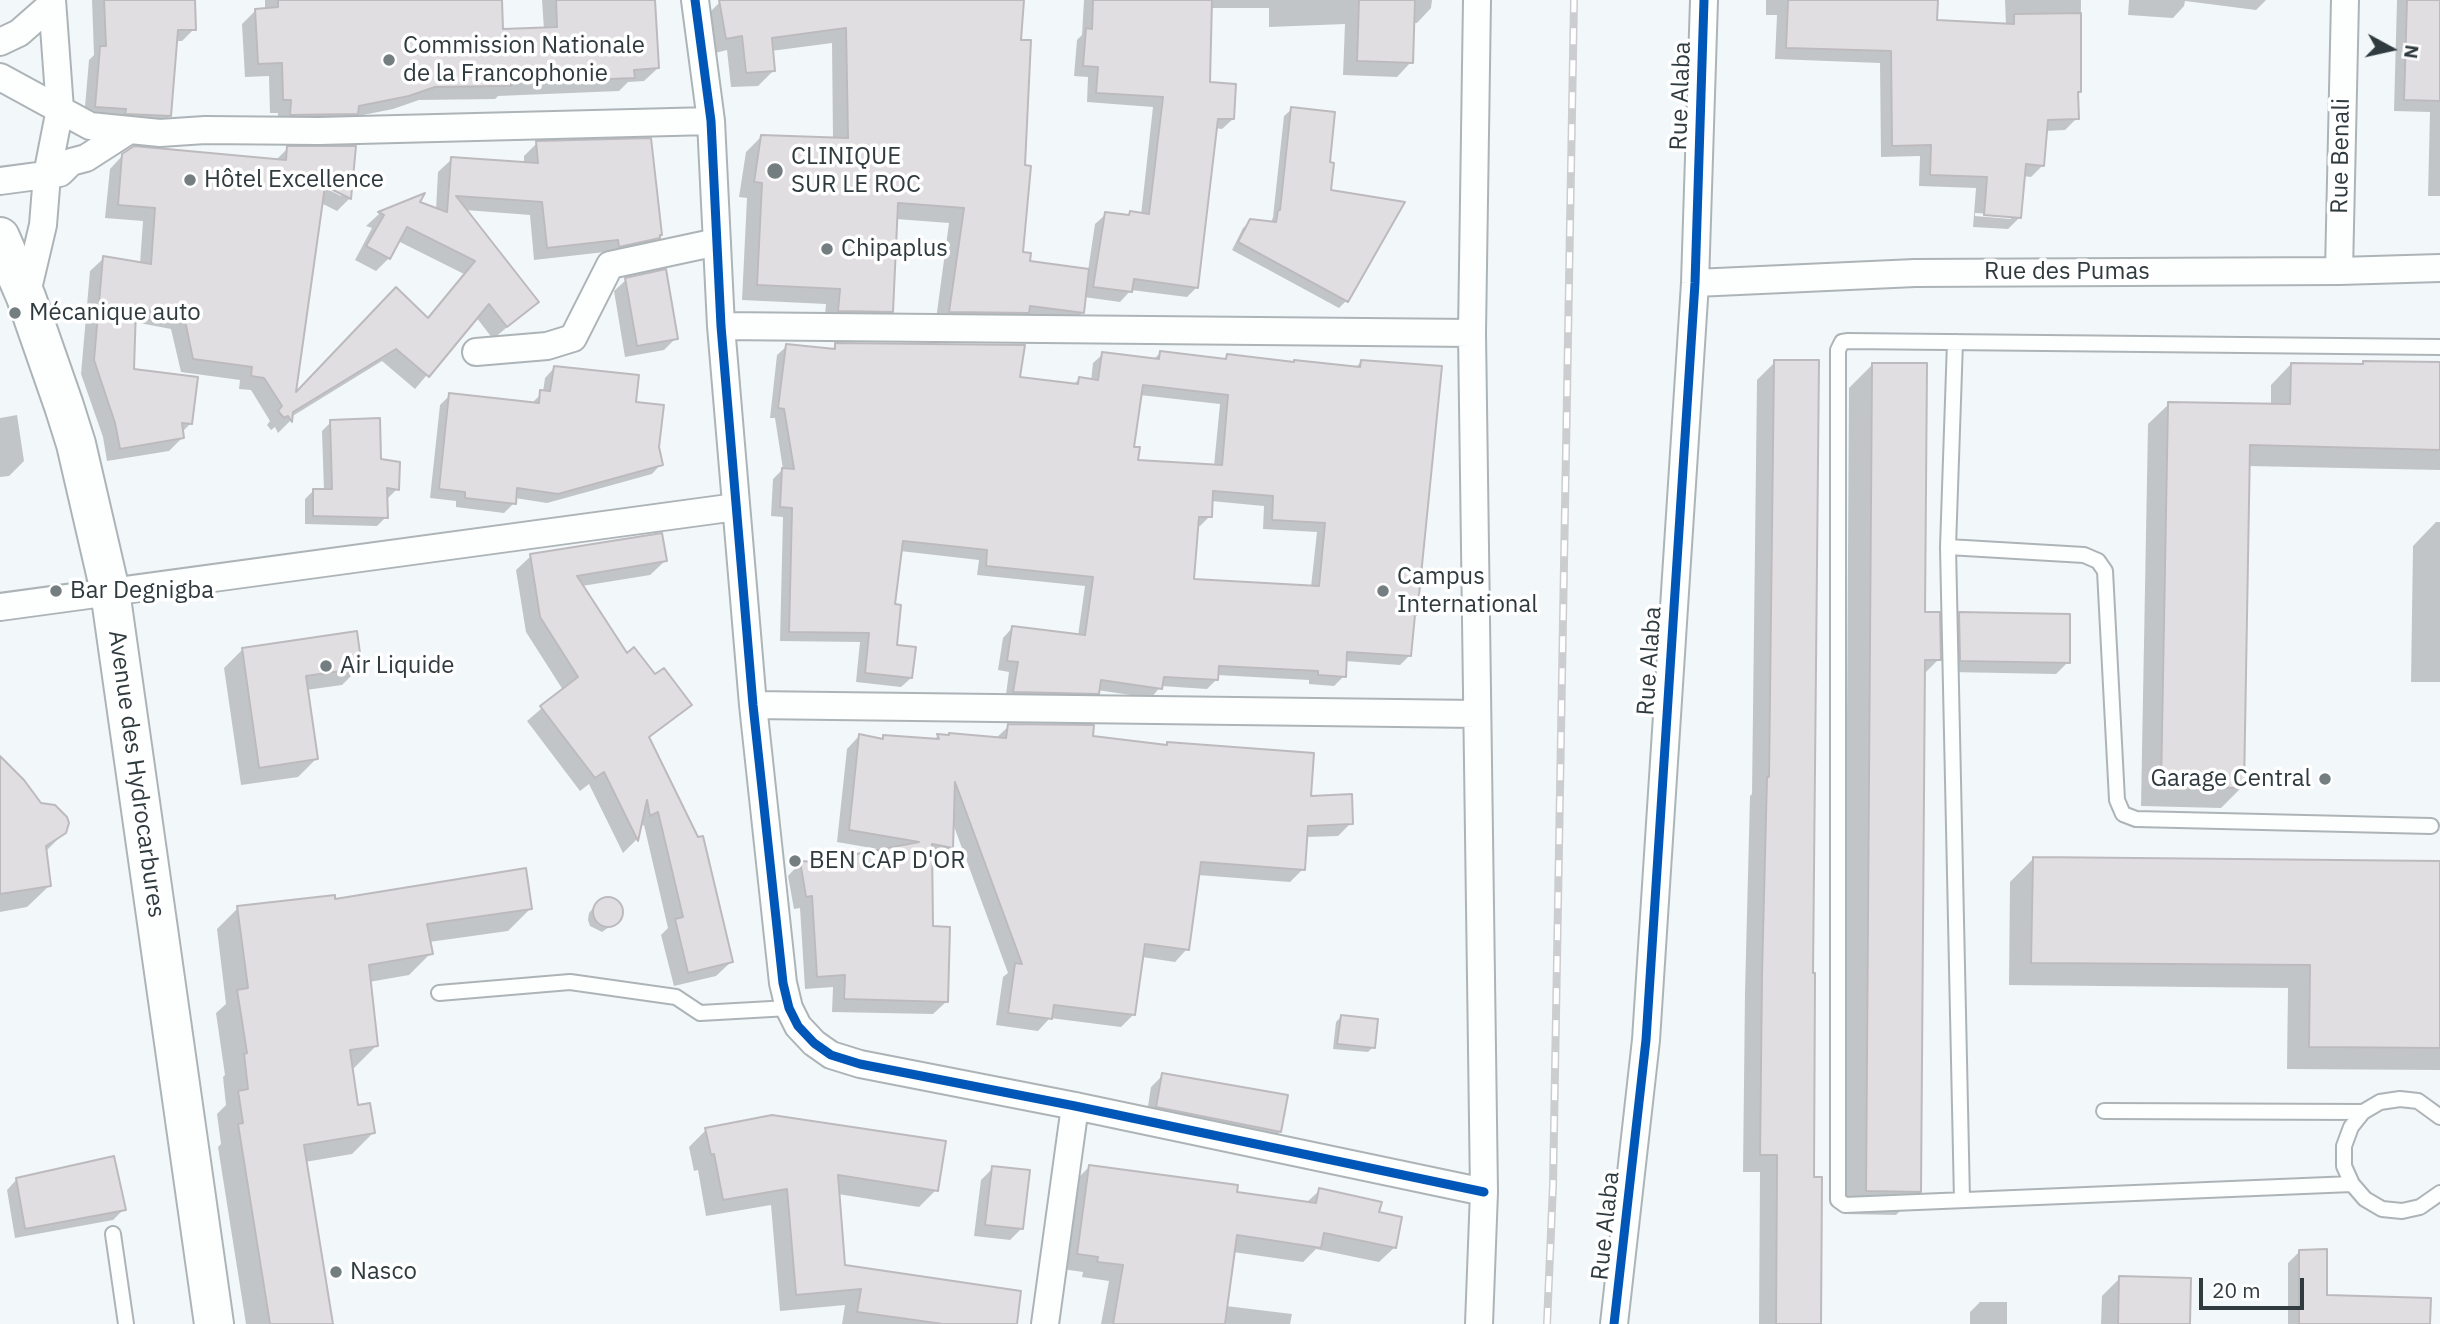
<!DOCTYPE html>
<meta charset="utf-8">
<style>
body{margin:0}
#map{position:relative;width:2440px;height:1324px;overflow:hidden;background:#f2f7fa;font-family:"IBM Plex Sans",sans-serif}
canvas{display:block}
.north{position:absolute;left:2356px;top:14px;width:70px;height:70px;-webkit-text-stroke:5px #fff;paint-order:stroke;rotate:98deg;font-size:19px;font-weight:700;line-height:28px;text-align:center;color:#303b3f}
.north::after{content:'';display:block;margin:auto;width:24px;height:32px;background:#303b3f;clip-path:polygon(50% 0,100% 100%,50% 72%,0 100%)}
.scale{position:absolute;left:2199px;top:1278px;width:105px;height:32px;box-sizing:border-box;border:4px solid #303b3f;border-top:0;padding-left:9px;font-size:21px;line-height:24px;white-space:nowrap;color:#303b3f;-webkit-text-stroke:5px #fff;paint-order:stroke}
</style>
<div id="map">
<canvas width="2440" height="1324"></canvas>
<div class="north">N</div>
<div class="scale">20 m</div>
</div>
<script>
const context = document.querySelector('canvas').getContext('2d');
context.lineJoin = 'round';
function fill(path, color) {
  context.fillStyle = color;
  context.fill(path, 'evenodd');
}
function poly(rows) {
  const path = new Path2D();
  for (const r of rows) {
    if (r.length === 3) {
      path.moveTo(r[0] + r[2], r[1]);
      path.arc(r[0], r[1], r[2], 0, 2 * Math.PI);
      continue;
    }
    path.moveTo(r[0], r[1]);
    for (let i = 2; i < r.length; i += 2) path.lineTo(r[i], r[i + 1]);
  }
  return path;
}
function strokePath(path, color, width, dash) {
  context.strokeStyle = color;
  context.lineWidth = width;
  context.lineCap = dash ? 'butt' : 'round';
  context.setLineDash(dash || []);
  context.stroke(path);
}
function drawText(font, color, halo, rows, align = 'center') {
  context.font = font + ' "IBM Plex Sans",sans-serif';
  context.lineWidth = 7;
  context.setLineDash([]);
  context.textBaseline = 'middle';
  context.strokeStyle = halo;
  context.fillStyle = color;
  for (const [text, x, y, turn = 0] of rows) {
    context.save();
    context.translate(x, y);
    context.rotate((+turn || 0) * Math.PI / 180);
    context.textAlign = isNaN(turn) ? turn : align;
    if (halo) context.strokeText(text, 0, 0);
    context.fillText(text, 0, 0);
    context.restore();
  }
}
fill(poly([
 [92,0,193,0,194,29,182,41,175,41,170,116,158,128,84,118,89,60,94,55],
 [265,0,501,0,501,31,544,30,542,0,653,0,658,68,644,81,628,82,619,91,498,96,495,99,419,100,393,109,353,117,277,128,278,113,270,113,269,76,245,77,242,24,256,10,265,10],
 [731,0,1022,0,1019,42,1021,253,1028,262,1088,271,1095,224,1106,214,1127,217,1130,213,1141,215,1153,107,1087,102,1088,77,1074,76,1077,40,1082,35,1084,0,1432,0,1431,8,1417,23,1413,23,1411,62,1397,77,1343,75,1345,24,1269,27,1269,8,1210,8,1208,84,1233,119,1222,129,1215,128,1197,287,1187,297,1131,290,1120,302,1084,297,1083,312,1067,328,935,327,949,223,896,219,892,311,876,327,824,326,826,304,742,300,747,198,739,197,746,152,761,137,833,140,832,43,771,51,773,71,758,86,731,87,727,50,711,54,705,17,720,2],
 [1766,0,1936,0,1935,22,2006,26,2005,0,2081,0,2080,92,2076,95,2077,118,2065,130,2045,131,2043,165,2031,177,2023,176,2020,217,2008,229,1973,227,1976,188,1919,186,1920,156,1881,157,1880,63,1775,59,1777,15,1766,15],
 [1975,213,2011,215,2011,219,1975,216],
 [2129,0,2266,0,2256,10,2185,1,2184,6,2173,18,2128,15],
 [2397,0,2440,0,2440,196,2428,196,2430,112,2394,111],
 [1292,109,1329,164,1329,191,1346,301,1339,308,1232,250,1243,228,1251,221,1271,223,1273,217,1284,116],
 [537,143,658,238,645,251,606,259,605,252,534,260,530,215,465,210,537,302,493,339,476,317,415,389,382,361,291,417,290,421,278,433,275,427,271,430,267,425,270,421,251,390,239,389,240,380,181,372,171,329,134,322,132,370,191,423,181,433,182,438,169,451,107,461,103,437,81,374,90,271,104,258,140,264,143,221,105,218,110,169,123,155,275,161,288,148,350,198,337,211,321,203,294,396,427,319,464,274,398,241,389,258,376,271,355,260,372,228,366,226,379,214,421,196,418,202,436,210,438,172,452,159,524,164,524,156],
 [318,180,341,192,341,196,317,184],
 [626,280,676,338,664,350,625,357,614,291],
 [836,345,1018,379,1073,385,1079,379,1091,381,1093,363,1103,354,1153,360,1160,353,1223,361,1228,356,1355,368,1362,361,1416,614,1413,617,1409,656,1400,665,1345,661,1344,676,1334,686,1309,684,1309,680,1217,675,1216,680,1207,689,1161,686,1151,698,1097,690,1087,703,1005,702,1009,672,998,670,1003,638,1012,628,1078,636,1085,586,977,575,979,560,900,551,893,606,895,647,911,678,901,687,856,682,860,642,780,641,783,517,771,516,773,479,783,469,775,418,770,418,777,355,787,346,831,350],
 [1140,395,1220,404,1214,466,1136,462,1133,448],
 [1211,501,1264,506,1263,529,1317,532,1311,587,1192,580,1197,526,1200,526,1210,516],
 [1775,362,1811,975,1812,1179,1819,1324,1759,1324,1760,1172,1743,1172,1745,992,1750,796,1752,794,1757,380],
 [2364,362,2440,363,2440,470,2248,466,2242,787,2221,808,2141,806,2148,424,2169,404,2271,405,2271,385,2291,364,2360,366],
 [1872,365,1923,613,1939,659,1923,675,1920,1191,1896,1215,1844,1214,1849,388],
 [554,368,657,448,661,464,652,474,547,503,515,498,514,503,504,513,456,507,456,501,430,498,440,405,450,395,531,404,543,392,545,378],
 [17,415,24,461,9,476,0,477,0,418],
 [331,422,380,461,397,489,388,498,385,498,386,517,377,526,305,524,305,499,314,490,324,491,322,431],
 [2436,522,2440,522,2440,682,2411,682,2413,546],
 [531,556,665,561,650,575,582,586,626,656,689,705,648,739,731,962,716,976,674,986,661,935,668,928,644,825,639,827,636,840,623,853,589,784,580,791,527,721,563,690,526,632,516,570],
 [1960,614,2068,662,2056,674,1949,672,1948,626],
 [242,650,360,667,342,685,306,690,316,759,298,777,241,785,224,668],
 [1009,726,1164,746,1167,743,1309,797,1351,823,1338,836,1306,837,1303,869,1290,882,1198,875,1187,949,1175,962,1142,957,1134,1014,1121,1027,1050,1018,1038,1031,996,1025,1003,977,1008,973,952,821,951,847,938,860,930,858,931,928,946,1002,933,1014,832,1012,833,987,805,989,800,908,794,909,788,876,800,863,839,866,847,857,883,850,837,842,847,749,859,736,880,740,884,736,932,741,938,736,996,738],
 [0,757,65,832,45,852,49,886,27,907,0,912],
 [2033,859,2440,863,2440,1070,2287,1069,2288,988,2009,985,2010,882],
 [606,899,613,900,621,911,615,923,602,932,590,926,588,920,589,913,594,907,600,901],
 [334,901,530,909,508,931,429,942,431,953,409,975,369,982,376,1046,354,1068,351,1068,357,1107,373,1133,352,1154,305,1162,331,1324,246,1324,218,1147,221,1144,217,1114,226,1105,223,1077,225,1075,216,1013,226,1004,217,929,238,908],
 [1341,1017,1373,1047,1368,1052,1333,1049,1336,1022],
 [1163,1075,1280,1132,1268,1143,1146,1119,1151,1087],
 [706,1130,936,1190,919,1207,838,1194,844,1267,1015,1324,842,1324,845,1305,780,1311,771,1205,706,1216,698,1170,694,1171,689,1147],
 [1090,1166,1235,1193,1306,1203,1320,1190,1377,1214,1395,1247,1379,1262,1316,1249,1303,1262,1233,1252,1226,1306,1292,1314,1290,1324,1101,1324,1109,1281,1082,1277,1083,1272,1062,1269,1074,1182],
 [993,1168,1022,1228,1010,1240,974,1236,981,1180],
 [17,1179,124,1209,113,1220,15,1238,7,1190],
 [2300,1251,2325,1296,2428,1324,2288,1324,2288,1263],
 [2120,1278,2188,1324,2101,1324,2102,1296],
 [1980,1302,2007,1302,2007,1324,1970,1324,1970,1312]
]), '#0003');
const building = poly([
 [104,0,195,0,196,30,178,30,171,116,125,114,126,109,95,107,100,46,106,46,104,0],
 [278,0,502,0,503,29,557,27,556,0,655,0,659,68,634,70,635,78,511,83,511,86,435,87,409,96,359,106,358,114,290,115,291,100,283,100,282,63,258,64,255,9,278,7,278,0],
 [719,0,1024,0,1021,40,1031,40,1025,165,1031,166,1023,252,1031,253,1030,261,1089,269,1084,313,1030,306,1029,313,949,312,964,208,898,203,893,312,838,311,840,289,757,285,762,183,754,182,761,135,848,138,846,28,772,38,775,71,746,73,742,36,726,39,719,0],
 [1093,0,1212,0,1210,82,1236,84,1234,119,1218,119,1198,288,1134,279,1132,292,1093,287,1105,212,1129,215,1130,211,1149,214,1163,97,1096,93,1098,67,1083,66,1086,28,1092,29,1093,0],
 [1359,0,1415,0,1413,63,1357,61,1359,0],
 [1788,0,1938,0,1937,20,2014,24,2014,14,2081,13,2081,92,2078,92,2079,119,2048,120,2044,166,2026,164,2021,218,1984,215,1987,177,1930,175,1931,145,1892,146,1891,51,1786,48,1788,0],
 [2407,0,2440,0,2440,101,2404,100,2407,0],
 [1291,107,1335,112,1330,162,1334,163,1331,190,1405,202,1348,302,1238,242,1250,219,1276,222,1278,210,1280,210,1291,107],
 [651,138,662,235,660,235,660,238,619,247,618,240,547,248,542,202,456,196,539,302,507,327,489,304,429,377,396,349,293,412,292,422,288,416,284,418,278,411,282,406,264,378,251,376,252,367,193,359,184,316,136,308,134,369,198,377,192,424,182,423,184,438,120,449,115,423,94,360,103,256,151,264,155,208,118,205,122,154,134,146,286,160,287,146,356,146,351,199,325,186,296,392,396,287,428,318,475,261,407,227,390,259,366,246,384,215,378,212,425,193,420,202,447,212,451,157,538,163,536,141,651,138],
 [666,269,678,339,637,346,625,278,666,269],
 [835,343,1025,345,1020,377,1078,384,1079,377,1098,380,1102,352,1159,359,1160,351,1226,359,1227,354,1294,362,1294,360,1360,367,1361,360,1442,366,1417,615,1415,615,1411,656,1347,652,1346,677,1318,675,1318,671,1219,666,1218,680,1164,677,1162,689,1101,680,1099,694,1013,692,1018,662,1007,661,1012,626,1085,635,1093,577,986,566,987,550,903,541,895,604,901,605,897,645,916,647,912,678,865,673,869,633,789,632,792,508,780,507,782,468,794,469,784,409,778,408,786,344,835,349,835,343],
 [1143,385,1228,395,1222,465,1138,460,1140,447,1134,447,1143,385],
 [1213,491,1273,496,1272,520,1325,523,1319,586,1194,579,1199,517,1212,517,1213,491],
 [1774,360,1819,360,1813,973,1815,973,1814,1177,1822,1177,1821,1324,1776,1324,1777,1155,1760,1155,1762,973,1767,777,1769,777,1774,360],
 [2363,361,2440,362,2440,450,2250,445,2244,788,2161,786,2168,402,2290,404,2291,363,2363,364,2363,361],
 [1872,363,1927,363,1925,612,1940,612,1941,660,1925,660,1921,1192,1866,1191,1872,363],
 [554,366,639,375,636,402,664,405,659,447,663,465,558,494,517,488,516,504,465,498,465,492,439,489,449,393,539,403,540,390,550,391,554,366],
 [380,418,381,459,400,462,399,490,387,488,388,518,313,516,313,489,332,489,330,420,380,418],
 [662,533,667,561,577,576,627,653,634,647,655,674,664,668,692,705,649,737,698,837,703,836,733,962,688,973,675,919,683,917,658,812,650,816,647,800,638,841,604,772,595,778,540,706,578,677,540,617,530,554,662,533],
 [1959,612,2070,614,2070,663,1960,661,1959,612],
 [357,631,362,668,306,676,318,759,259,768,242,648,357,631],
 [1008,724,1094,725,1093,736,1167,745,1167,742,1314,753,1311,796,1352,794,1353,824,1308,826,1305,870,1201,862,1189,950,1145,944,1135,1015,1054,1005,1052,1019,1008,1013,1015,963,1022,964,955,782,953,848,932,844,933,926,950,927,948,1002,844,999,845,975,817,977,812,896,806,897,800,861,845,864,846,856,919,842,849,830,859,734,883,739,883,735,939,739,937,734,949,735,949,733,1006,738,1008,724],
 [0,756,24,780,41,803,55,805,67,817,69,823,66,833,46,846,51,886,0,894,0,756],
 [2033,857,2440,861,2440,1048,2309,1047,2310,965,2031,963,2033,857],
 [526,868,532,909,427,924,433,954,369,965,378,1046,350,1050,358,1105,370,1103,375,1133,304,1145,333,1324,270,1324,238,1124,243,1123,238,1091,248,1089,244,1054,247,1053,237,990,248,988,237,906,335,895,335,899,526,868],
 [608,912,15],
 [1341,1015,1378,1019,1375,1048,1337,1044,1341,1015],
 [1162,1073,1288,1095,1281,1132,1156,1107,1162,1073],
 [772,1115,946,1141,938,1191,838,1175,845,1265,1021,1291,1017,1324,943,1324,857,1312,861,1289,796,1295,787,1189,723,1200,714,1154,711,1155,705,1128,772,1115],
 [114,1156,126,1210,25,1229,16,1178,114,1156],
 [1089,1165,1238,1185,1237,1192,1316,1203,1319,1188,1382,1202,1379,1212,1402,1217,1396,1248,1324,1233,1321,1248,1237,1235,1225,1324,1113,1324,1123,1265,1097,1262,1098,1257,1077,1254,1089,1165],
 [992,1166,1030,1170,1023,1229,985,1225,992,1166],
 [2327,1249,2327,1295,2431,1298,2430,1324,2299,1324,2299,1250,2327,1249],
 [2119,1276,2191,1278,2190,1324,2118,1324,2119,1276]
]);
fill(building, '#e1dee1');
strokePath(building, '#bdbabd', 2);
const service = poly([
 [1955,342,1948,547,1962,1200],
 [1948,547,2084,555,2098,561,2105,571,2117,800,2123,814,2136,819,2431,826],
 [439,993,570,982,676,997,700,1013,789,1008],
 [2104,1111,2363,1112],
 [2440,1117,2418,1101,2400,1099,2380,1102,2363,1112,2351,1127,2344,1146,2344,1166,2352,1184,2365,1199,2382,1209,2402,1211,2420,1207,2440,1193],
 [2352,1184,1845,1205,1838,1200,1838,350,1842,342,1848,341,2440,347],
 [113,1234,126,1324]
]);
const minor = poly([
 [695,0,711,121,721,326,753,705,783,983,789,1008,798,1026,814,1043,831,1055,860,1064,1075,1106,1484,1192],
 [1477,0,1472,333,1484,1192,1479,1324],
 [0,42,19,33,52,4],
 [0,77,90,126,160,133,205,130,319,131,711,121],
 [0,181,60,173,71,162,86,158,128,131],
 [2339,271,2345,0],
 [1695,283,1915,273,2339,271,2440,268],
 [26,297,43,225,47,175,60,109,52,0],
 [721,326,1472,333],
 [476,352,547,346,573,338,610,265,717,242],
 [0,607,736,507],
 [753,705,1477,714],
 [1045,1324,1075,1106],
 [1614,1324,1646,1040,1695,283,1704,0]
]);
const secondary = poly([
 [0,237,26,297,64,406,76,444,110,591,214,1324]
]);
strokePath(service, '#adb4b7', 18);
strokePath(minor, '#adb4b7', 30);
strokePath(secondary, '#adb4b7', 42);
strokePath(service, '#fdfefe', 14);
strokePath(minor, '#fdfefe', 26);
strokePath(secondary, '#fdfefe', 38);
const rail = poly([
 [1547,1324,1553,1185,1574,0]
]);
strokePath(rail, '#cccdcf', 8);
strokePath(rail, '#fff', 5, [16]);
strokePath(poly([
 [695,0,711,121,721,326,753,705,783,983,789,1008,798,1026,814,1043,831,1055,860,1064,1075,1106,1484,1192],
 [1614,1324,1646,1040,1695,283,1704,0]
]), '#0057b8', 9);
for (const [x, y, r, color] of [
 [389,60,7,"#747d80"],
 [775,171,9,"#747d80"],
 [190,180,7,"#747d80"],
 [827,249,7,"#747d80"],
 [15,313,7,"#747d80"],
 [56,591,7,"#747d80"],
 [1383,591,7,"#747d80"],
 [326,666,7,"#747d80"],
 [2325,779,7,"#747d80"],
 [795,861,7,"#747d80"],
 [336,1272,7,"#747d80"]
]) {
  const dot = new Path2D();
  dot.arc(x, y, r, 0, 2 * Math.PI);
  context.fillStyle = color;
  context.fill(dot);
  strokePath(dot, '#fff', 2.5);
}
drawText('24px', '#303b3f', '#fff', [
 ["Commission Nationale",403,46],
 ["de la Francophonie",403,74],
 ["CLINIQUE",791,157],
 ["SUR LE ROC",791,185],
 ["Hôtel Excellence",204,180],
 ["Chipaplus",841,249],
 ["Mécanique auto",29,313],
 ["Campus",1397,577],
 ["International",1397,605],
 ["Bar Degnigba",70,591],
 ["Air Liquide",340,666],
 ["Garage Central",2311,779,"right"],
 ["BEN CAP D'OR",809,861],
 ["Nasco",350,1272]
], 'left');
drawText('24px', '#303b3f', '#fff', [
 ["Rue Alaba",1681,96,-88],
 ["Rue Benali",2341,156,-89],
 ["Rue des Pumas",2067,272],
 ["Rue Alaba",1650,661,-86],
 ["Avenue des Hydrocarbures",136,774,82],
 ["Rue Alaba",1606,1226,-84]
]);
</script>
